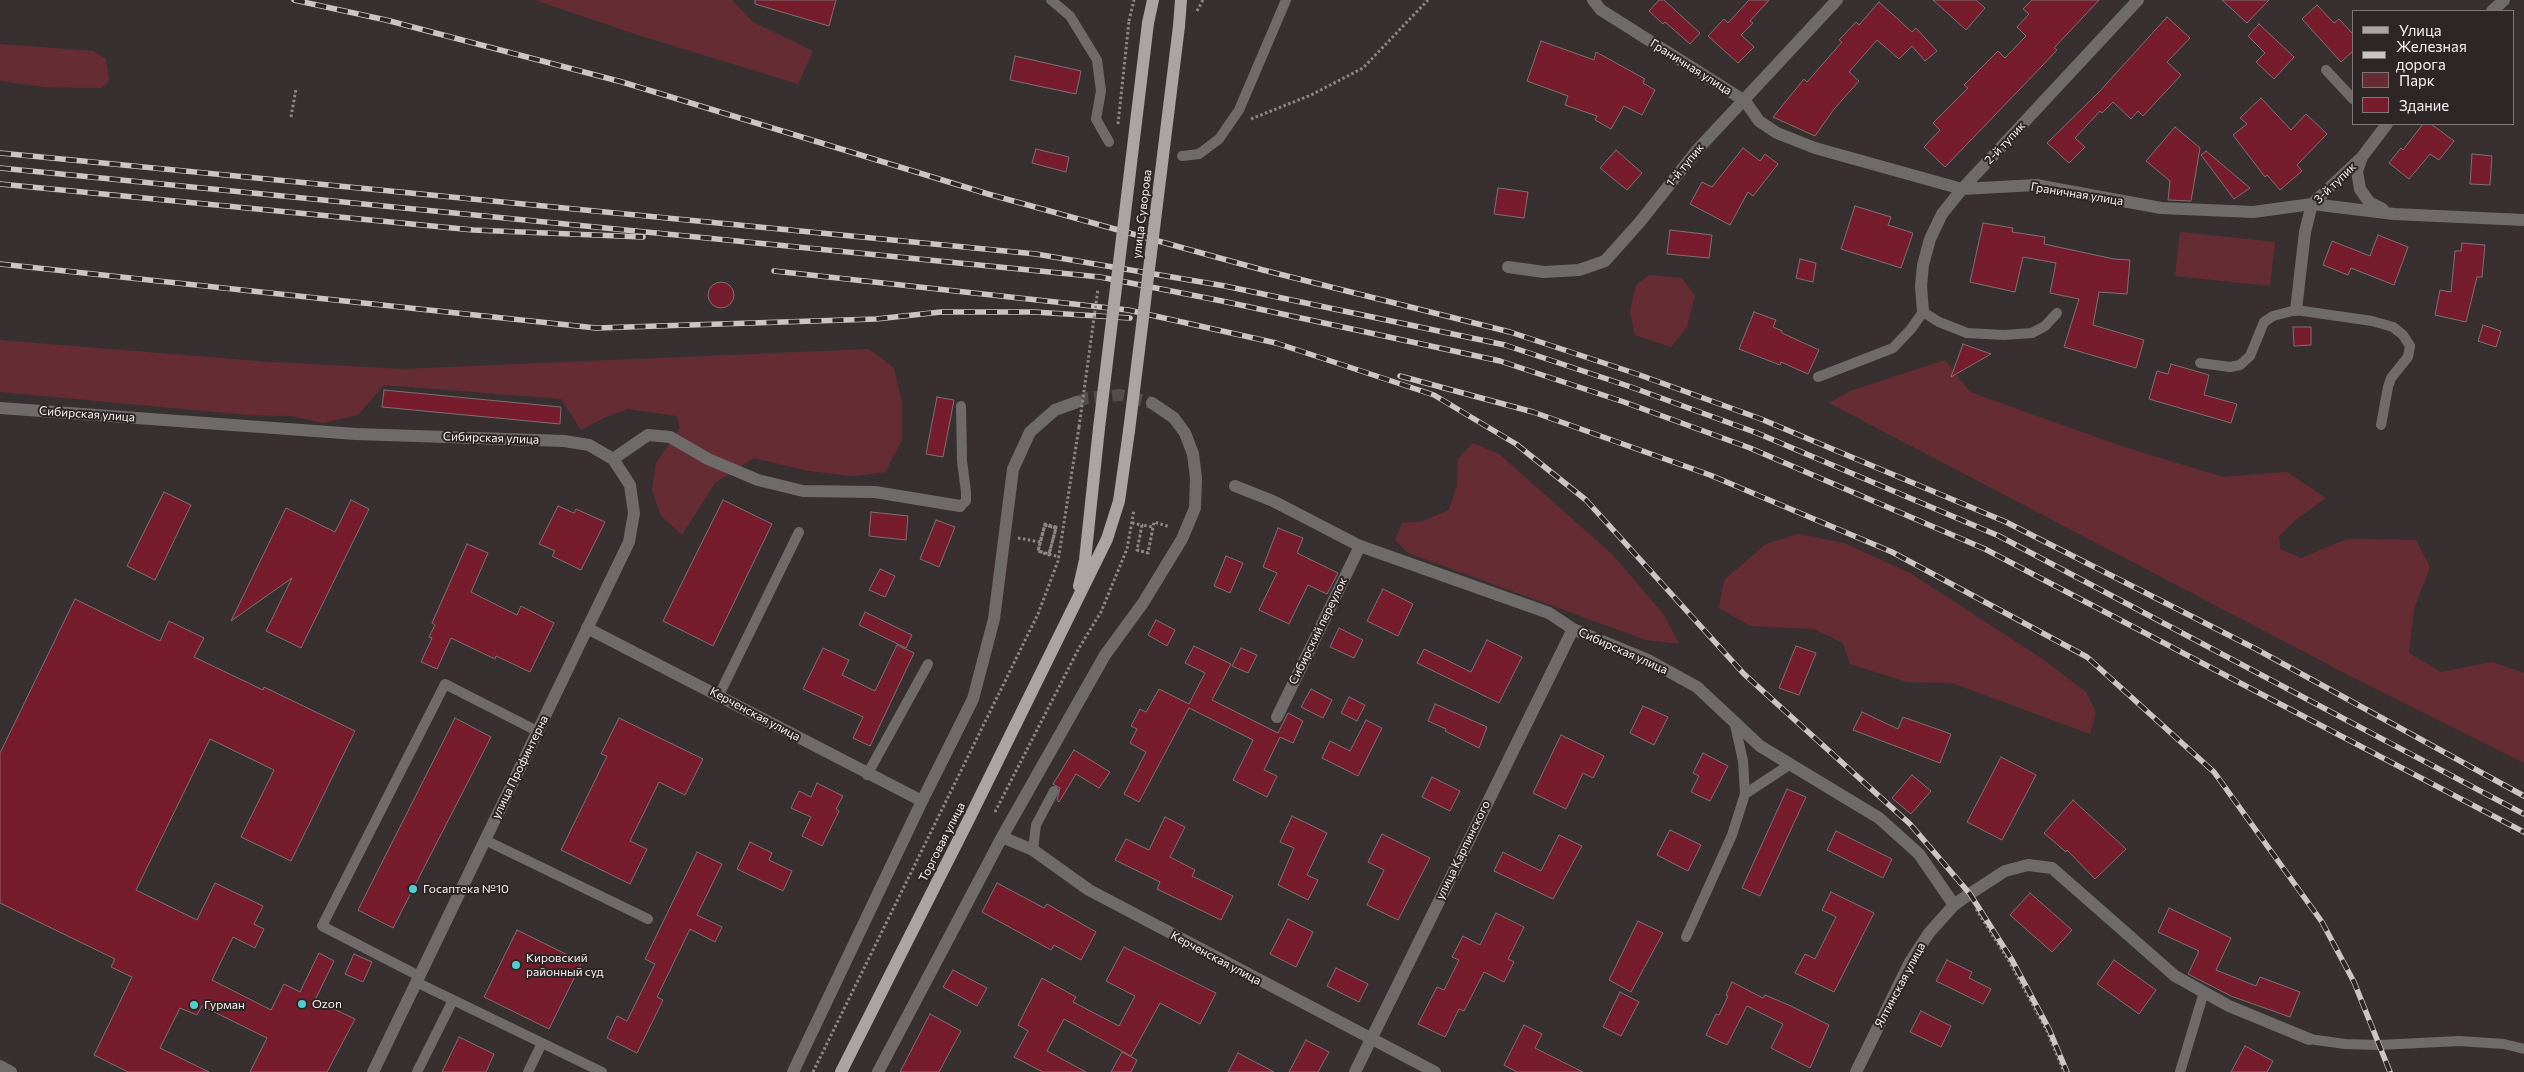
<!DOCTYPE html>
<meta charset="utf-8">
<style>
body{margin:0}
#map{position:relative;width:2524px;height:1072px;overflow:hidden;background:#383030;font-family:Commissioner,sans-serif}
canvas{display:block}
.legend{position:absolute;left:2352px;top:10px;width:162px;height:115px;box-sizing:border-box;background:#2e2626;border:1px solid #7e7777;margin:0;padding:6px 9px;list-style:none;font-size:15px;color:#f7f1f1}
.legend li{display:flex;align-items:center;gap:10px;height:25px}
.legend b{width:25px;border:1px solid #7e7777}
</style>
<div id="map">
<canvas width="2524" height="1072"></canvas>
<ul class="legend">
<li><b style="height:6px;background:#aca3a3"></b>Улица</li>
<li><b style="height:6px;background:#cbc5c5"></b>Железная дорога</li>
<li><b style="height:14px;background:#652d33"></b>Парк</li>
<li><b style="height:14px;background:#771c2d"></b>Здание</li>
</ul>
</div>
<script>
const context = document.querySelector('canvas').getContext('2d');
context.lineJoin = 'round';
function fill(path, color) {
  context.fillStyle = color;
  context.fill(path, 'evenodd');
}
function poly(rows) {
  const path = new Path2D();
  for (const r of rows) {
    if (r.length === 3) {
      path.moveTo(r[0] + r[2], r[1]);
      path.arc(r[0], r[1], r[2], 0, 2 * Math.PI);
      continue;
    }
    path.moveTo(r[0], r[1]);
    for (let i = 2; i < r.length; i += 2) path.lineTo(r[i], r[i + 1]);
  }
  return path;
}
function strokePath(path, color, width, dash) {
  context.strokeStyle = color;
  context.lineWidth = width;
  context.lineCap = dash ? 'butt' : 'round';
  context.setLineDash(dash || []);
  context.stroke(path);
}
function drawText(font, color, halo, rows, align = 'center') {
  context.font = font + ' Commissioner,sans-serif';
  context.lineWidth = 4;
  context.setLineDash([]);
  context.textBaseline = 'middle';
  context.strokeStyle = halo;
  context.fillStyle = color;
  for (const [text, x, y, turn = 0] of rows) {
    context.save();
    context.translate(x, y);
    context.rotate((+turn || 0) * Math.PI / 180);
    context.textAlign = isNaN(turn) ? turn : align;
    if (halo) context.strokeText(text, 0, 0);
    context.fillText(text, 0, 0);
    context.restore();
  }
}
fill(poly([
 [535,0,732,0,753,22,813,51,798,84,638,35],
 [0,44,93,51,106,59,109,81,102,88,45,87,0,81],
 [2180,232,2275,242,2270,286,2175,276],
 [1649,275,1682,278,1695,296,1687,327,1671,347,1635,335,1630,311,1636,285],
 [0,340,270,362,404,369,869,349,894,368,902,402,902,440,885,472,853,476,809,471,754,458,715,483,682,535,661,516,652,490,656,463,680,428,677,416,628,409,608,416,581,430,561,399,384,385,358,415,323,423,291,416,248,415,0,392],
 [1945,360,1970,392,2124,447,2223,477,2287,472,2326,498,2298,518,2279,536,2280,549,2301,558,2347,539,2416,540,2430,567,2414,609,2409,653,2441,672,2492,662,2524,673,2524,763,2356,679,1829,403,1850,391],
 [1473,443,1499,454,1613,555,1664,615,1679,644,1646,640,1408,553,1395,540,1402,523,1423,521,1449,510,1457,486,1458,458],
 [1798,534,1844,543,1910,573,2041,658,2086,692,2096,712,2090,734,1952,683,1907,682,1850,664,1843,643,1814,629,1751,626,1719,608,1724,580,1766,544]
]), '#652d33');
const building = poly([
 [755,0,836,0,829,26,755,4,755,0],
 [1659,0,1664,0,1700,33,1690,44,1665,22,1663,24,1649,11,1659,0],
 [1749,0,1769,0,1750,21,1753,23,1741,35,1754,47,1738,63,1708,36,1724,19,1728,23,1749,0],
 [1933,0,1976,0,1985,8,1966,30,1933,0],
 [2032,0,2099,0,2054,48,2057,50,2042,66,1945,167,1924,147,1940,130,1933,123,1968,88,1964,85,1998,51,2005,58,2026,36,2017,27,2029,14,2023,9,2032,0],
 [2222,0,2269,0,2247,23,2222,0],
 [1879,2,1912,32,1916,28,1937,51,1925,61,1912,46,1899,59,1877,40,1849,72,1859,81,1834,109,1815,136,1773,117,1804,79,1807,82,1842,42,1839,40,1856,22,1859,25,1879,2],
 [2317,5,2334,23,2339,19,2353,34,2353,51,2341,62,2302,19,2317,5],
 [2167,17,2190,38,2167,62,2181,75,2143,116,2138,111,2131,119,2113,102,2102,113,2100,111,2075,138,2085,147,2069,163,2047,143,2099,92,2167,17],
 [2259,24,2294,57,2274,79,2256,62,2265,53,2248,36,2259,24],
 [1541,41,1594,60,1596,52,1645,79,1643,83,1655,90,1642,115,1624,106,1611,129,1595,120,1597,116,1565,105,1568,96,1527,81,1541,41],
 [1015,56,1081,71,1076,94,1010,80,1015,56],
 [2261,98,2291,130,2306,114,2327,134,2297,165,2302,171,2280,190,2267,175,2265,177,2233,135,2247,124,2240,118,2261,98],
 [2423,124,2431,124,2454,141,2439,160,2430,154,2409,179,2389,163,2401,148,2403,150,2423,124],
 [2175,127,2200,148,2191,201,2168,200,2170,181,2146,161,2175,127],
 [1743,148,1760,161,1765,154,1778,164,1753,196,1748,192,1730,225,1690,204,1702,182,1712,187,1743,148],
 [1036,149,1069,157,1066,172,1032,163,1036,149],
 [1616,150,1642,173,1627,190,1600,168,1616,150],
 [2206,151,2250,188,2234,199,2201,155,2206,151],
 [2472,154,2492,156,2490,185,2470,184,2472,154],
 [1498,188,1528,192,1524,218,1494,214,1498,188],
 [1855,206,1891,217,1888,225,1913,233,1901,268,1841,249,1855,206],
 [1983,223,2013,228,2012,232,2045,237,2044,244,2114,259,2130,260,2127,294,2099,292,2093,325,2144,340,2136,368,2064,347,2079,299,2050,293,2056,263,2023,257,2015,292,1970,282,1983,223],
 [1670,230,1712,235,1709,258,1667,254,1670,230],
 [2378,235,2408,247,2394,285,2351,268,2348,275,2323,265,2332,241,2370,256,2378,235],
 [2462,243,2485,245,2482,277,2477,277,2466,322,2435,315,2440,290,2451,292,2455,251,2461,251,2462,243],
 [1800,259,1816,263,1813,282,1796,278,1800,259],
 [721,295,13],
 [1754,312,1776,320,1773,327,1782,331,1782,333,1819,350,1808,374,1781,362,1780,365,1739,349,1754,312],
 [2483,325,2501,331,2496,347,2478,341,2483,325],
 [2293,327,2311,327,2311,345,2294,346,2293,327],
 [1963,344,1991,354,1951,377,1963,344],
 [2171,364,2209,375,2204,395,2237,404,2231,423,2149,399,2157,371,2168,374,2171,364],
 [384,390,561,407,560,424,382,407,384,390],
 [937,397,954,400,943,457,926,454,937,397],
 [164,492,191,505,155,580,127,566,164,492],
 [351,500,369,509,301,648,266,631,292,578,231,621,286,508,335,532,351,500],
 [723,500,772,524,713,646,663,621,723,500],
 [558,506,574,513,576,509,605,522,581,570,552,556,555,551,539,544,558,506],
 [871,512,908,516,906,540,869,536,871,512],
 [936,520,955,527,939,567,920,559,936,520],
 [1278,528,1303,538,1297,553,1338,573,1327,594,1308,585,1289,624,1259,610,1277,573,1263,567,1278,528],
 [467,544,488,553,471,592,517,615,521,606,554,623,530,672,496,656,495,659,451,638,437,669,421,662,432,638,429,637,435,625,432,623,467,544],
 [1226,556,1243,563,1230,593,1214,586,1226,556],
 [880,569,895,576,885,597,869,590,880,569],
 [1383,589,1413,604,1398,636,1367,621,1383,589],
 [75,599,160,641,169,621,204,638,194,657,263,690,264,687,355,731,291,861,241,837,274,770,210,739,136,890,197,920,215,883,263,906,254,924,264,929,255,948,233,937,212,980,271,1010,284,984,300,992,319,953,334,961,315,1000,355,1019,327,1072,250,1072,267,1038,202,1006,197,1015,180,1008,160,1048,209,1072,128,1072,94,1055,132,977,111,967,115,959,0,903,0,753,75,599],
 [865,612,912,635,906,648,859,625,865,612],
 [1156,620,1175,630,1167,646,1148,635,1156,620],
 [1339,628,1363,640,1354,658,1330,647,1339,628],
 [1487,640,1522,657,1499,703,1417,663,1424,649,1471,672,1487,640],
 [897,645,914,653,870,746,853,738,863,717,803,689,823,648,849,660,842,675,875,691,897,645],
 [1194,646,1231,664,1212,700,1278,733,1288,713,1303,721,1293,743,1280,737,1264,770,1277,776,1267,797,1233,780,1253,740,1189,708,1139,802,1124,794,1146,752,1130,743,1137,729,1131,726,1140,709,1146,712,1159,689,1189,704,1205,673,1185,663,1194,646],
 [1796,646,1816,653,1799,695,1779,688,1796,646],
 [1241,648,1257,655,1248,673,1232,666,1241,648],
 [1311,689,1332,700,1323,718,1301,707,1311,689],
 [1349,697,1365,705,1357,721,1341,713,1349,697],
 [1435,704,1487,727,1479,748,1445,731,1446,729,1428,721,1435,704],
 [1643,706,1668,717,1654,745,1630,733,1643,706],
 [1862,712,1898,729,1903,717,1951,734,1940,763,1853,730,1862,712],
 [455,718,491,737,393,928,358,910,455,718],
 [619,718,703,759,685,795,659,782,630,841,647,849,630,884,561,850,607,756,601,754,619,718],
 [1366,720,1382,728,1358,776,1322,758,1330,741,1350,751,1366,720],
 [1561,735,1604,756,1593,778,1583,773,1566,809,1533,793,1561,735],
 [1074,750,1110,772,1099,788,1076,774,1059,802,1057,800,1060,788,1053,784,1074,750],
 [1703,753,1728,766,1710,801,1691,792,1699,776,1693,773,1703,753],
 [2001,757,2036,775,2002,840,1967,822,2001,757],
 [1912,775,1931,791,1911,814,1892,798,1912,775],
 [1432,777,1460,791,1450,811,1422,797,1432,777],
 [817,783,843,796,836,809,839,811,822,846,802,836,811,817,791,808,799,791,811,797,817,783],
 [1787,789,1806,797,1760,896,1742,888,1787,789],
 [2073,800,2126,849,2095,879,2067,850,2066,852,2044,833,2073,800],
 [1292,816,1327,833,1307,875,1318,880,1308,900,1278,885,1294,848,1280,842,1292,816],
 [1165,817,1185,827,1170,857,1195,870,1192,876,1233,896,1221,920,1157,889,1160,882,1115,860,1126,839,1149,850,1165,817],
 [1670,830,1701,845,1688,871,1657,855,1670,830],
 [1836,831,1892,859,1883,878,1827,850,1836,831],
 [1382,834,1430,858,1398,920,1367,905,1384,870,1368,862,1382,834],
 [1559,835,1582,846,1553,899,1494,871,1503,852,1541,871,1559,835],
 [750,842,772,853,769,860,792,871,783,891,737,869,750,842],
 [697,852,722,864,697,915,722,927,715,942,690,929,657,997,663,1000,637,1053,607,1038,617,1016,627,1021,655,964,645,959,697,852],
 [997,883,1044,908,1047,904,1096,932,1081,960,1054,945,1051,950,982,912,997,883],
 [1831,892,1874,913,1834,992,1795,973,1805,954,1815,959,1836,917,1822,910,1831,892],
 [2030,893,2072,930,2052,952,2010,915,2030,893],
 [2169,908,2231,938,2216,970,2256,986,2260,977,2300,992,2290,1017,2231,996,2188,974,2199,951,2158,932,2169,908],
 [1496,913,1524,927,1508,959,1514,962,1504,982,1484,972,1464,1011,1459,1009,1445,1037,1418,1024,1437,987,1444,990,1459,960,1452,957,1463,936,1480,945,1496,913],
 [1288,919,1313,932,1296,967,1270,954,1288,919],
 [1638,921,1663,933,1631,992,1609,980,1638,921],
 [517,930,582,962,549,1029,484,997,517,930],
 [1124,947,1216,993,1200,1024,1160,1003,1131,1056,1064,1019,1047,1051,1086,1072,1043,1072,1014,1057,1028,1031,1018,1025,1042,978,1076,997,1073,1002,1119,1026,1135,996,1106,981,1124,947],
 [354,954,372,962,363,982,345,974,354,954],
 [1947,960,1972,972,1969,978,1991,989,1983,1004,1936,981,1947,960],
 [2114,960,2156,990,2139,1014,2097,984,2114,960],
 [1336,968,1368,984,1359,1002,1327,986,1336,968],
 [953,970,987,988,977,1006,943,987,953,970],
 [1732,982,1763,998,1765,995,1791,1006,1829,1025,1810,1068,1771,1048,1783,1024,1747,1006,1727,1045,1706,1035,1716,1014,1719,1015,1728,996,1726,995,1732,982],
 [1620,992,1639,1002,1621,1036,1603,1027,1620,992],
 [1921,1011,1951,1026,1941,1047,1910,1032,1921,1011],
 [930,1014,961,1031,939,1072,900,1072,930,1014],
 [1524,1025,1542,1034,1535,1048,1583,1072,1517,1072,1504,1065,1524,1025],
 [459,1037,494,1054,486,1072,442,1072,459,1037],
 [1306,1040,1329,1052,1318,1072,1289,1072,1306,1040],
 [2245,1046,2273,1061,2267,1072,2231,1072,2245,1046],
 [1122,1052,1137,1060,1131,1072,1111,1072,1122,1052],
 [1238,1053,1274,1072,1228,1072,1238,1053]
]);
fill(building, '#771c2d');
strokePath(building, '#7b7171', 1);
strokePath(poly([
 [1077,402,1087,398,1120,395,1152,403]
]), '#554d4d', 12, [12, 6]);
strokePath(poly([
 [1197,11,1203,0],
 [1129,21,1134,0],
 [291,117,296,89],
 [1251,119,1311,95,1363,68,1428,0],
 [1132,523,1142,525,1137,550,1148,553,1153,527,1142,525,1137,550,1148,553,1154,522,1170,527],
 [1018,538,1040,542,1045,524,1056,527,1049,555,1038,551,1045,525,1056,528,1049,554,1038,551,1045,525,1056,528,1049,554,1059,557],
 [995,812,1079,648,1101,612,1127,549,1134,510],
 [1976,909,2009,961,2047,1031,2064,1072],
 [813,1072,1038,614,1058,561,1079,427]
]), '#8e8787', 3, [2.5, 2.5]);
strokePath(poly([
 [1051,0,1070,16,1097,60,1101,91,1096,119,1109,142],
 [2326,70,2353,99],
 [1182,156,1199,154,1219,139,1239,110,1286,0],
 [2200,363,2230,367,2240,365,2250,356,2264,322,2273,316,2296,310,2372,321,2393,327,2403,335,2410,346,2408,357,2391,378,2388,387,2381,425],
 [1818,377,1893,348,1911,329,1923,312,1939,322,1967,333,2004,335,2032,333,2045,326,2057,313],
 [960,506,966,501,966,492,962,461,961,406],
 [719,695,799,532],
 [867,775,928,664],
 [1745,794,1789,765],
 [485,840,648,919],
 [1033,850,1036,825,1054,791],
 [1686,937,1732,835,1745,794,1743,761,1735,725],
 [419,976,322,926,445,684,537,731],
 [416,982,602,1072],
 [2309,1039,2345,1044,2379,1045,2459,1041,2504,1044,2524,1049],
 [417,1072,453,1000],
 [528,1072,542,1043],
 [2180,1072,2204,992]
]), '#706b6b', 10);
strokePath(poly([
 [1593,0,1601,10,1745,101,1759,121,1777,133,1815,148,1962,189,2036,185,2161,208,2253,212,2312,204,2394,214,2524,220],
 [2492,11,2504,0],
 [2362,157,2357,171,2360,189,2369,202,2383,209],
 [1508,267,1544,272,1579,270,1605,261,1639,223,1698,149,1837,0],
 [2296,310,2305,232,2312,204,2362,157,2387,124],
 [1923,312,1921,286,1923,265,1930,239,1942,214,1962,189,2138,0],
 [0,408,356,434,564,441,589,445,613,459,630,485,634,513,629,542,373,1072],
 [613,459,648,435,670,437,708,459,758,480,803,491,875,492,960,506],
 [1235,486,1273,501,1360,546,1549,613,1573,629,1648,660,1697,687,1760,746,1879,818,1919,854,1954,905],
 [587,628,922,801],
 [1277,717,1360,546],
 [1002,837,1033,850,1089,890,1435,1072],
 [0,1066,11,1072],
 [793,1072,922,801,973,699,994,619,1013,469,1030,432,1055,410,1077,402],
 [878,1072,1002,837,1105,655,1143,603,1182,539,1195,508,1196,478,1193,454,1185,433,1174,418,1152,403],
 [1355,1072,1573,629],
 [1856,1072,1910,962,1929,933,1954,905,1968,895,2005,871,2028,865,2052,868,2175,976,2229,1006,2309,1039]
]), '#706b6b', 12);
strokePath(poly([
 [1148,23,1153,0],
 [1179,26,1181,0],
 [1079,586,1085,560,1099,428],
 [841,1072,969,819,1107,539,1119,501,1129,431]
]), '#aca3a3', 12);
const rail = poly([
 [294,0,386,20,622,82,988,194,1263,270,1510,332,1637,374,1761,419,2006,522,2256,649,2524,796],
 [0,153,1036,254,1225,286,1505,345,1631,387,1757,433,1999,536,2524,814],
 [0,168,1100,277,1222,301,1500,361,1624,402,1750,448,1985,549,2524,832],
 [0,184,473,230,643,237],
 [0,264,596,328,876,319,941,312,1034,312,1130,318],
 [774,271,1128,310,1276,343,1434,395,1516,444,1586,500,1744,674,1910,824,1970,894,2012,960,2049,1029,2067,1072],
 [1400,376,1533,412,1710,475,1892,552,2087,657,2214,772,2322,922,2354,982,2390,1072]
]);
strokePath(rail, '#cbc5c5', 5.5);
strokePath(rail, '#2e2626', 4, [11]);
strokePath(poly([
 [1118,124,1129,21],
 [1079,427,1098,289]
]), '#8e8787', 3, [2.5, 2.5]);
strokePath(poly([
 [1099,428,1148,23],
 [1129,431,1179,26]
]), '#aca3a3', 12);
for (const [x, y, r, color] of [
 [413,889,5,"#52cdcd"],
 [516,965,5,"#52cdcd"],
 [302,1004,5,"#52cdcd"],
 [194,1005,5,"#52cdcd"]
]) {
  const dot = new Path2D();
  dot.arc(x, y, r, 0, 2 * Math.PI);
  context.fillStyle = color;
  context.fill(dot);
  strokePath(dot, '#2e2626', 2);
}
drawText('12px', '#f7f1f1', '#2e2626', [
 ["Граничная улица",1691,67,32],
 ["2-й тупик",2005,143,-47],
 ["1-й тупик",1685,165,-51],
 ["3-й тупик",2335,183,-44],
 ["Граничная улица",2077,194,9],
 ["улица Суворова",1142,214,-83],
 ["Сибирская улица",87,414,4],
 ["Сибирская улица",491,438,2],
 ["Сибирский переулок",1318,631,-64],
 ["Сибирская улица",1623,651,24],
 ["Керченская улица",755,714,28],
 ["улица Профинтерна",520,767,-64],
 ["Торговая улица",942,842,-63],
 ["улица Карпинского",1463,850,-64],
 ["Керченская улица",1216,958,28],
 ["Ялтинская улица",1900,985,-62]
]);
drawText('12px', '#f7f1f1', '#2e2626', [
 ["Госаптека №10",423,889],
 ["Кировский",526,958],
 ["районный суд",526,972],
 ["Ozon",312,1004],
 ["Гурман",204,1005]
], 'left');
</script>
